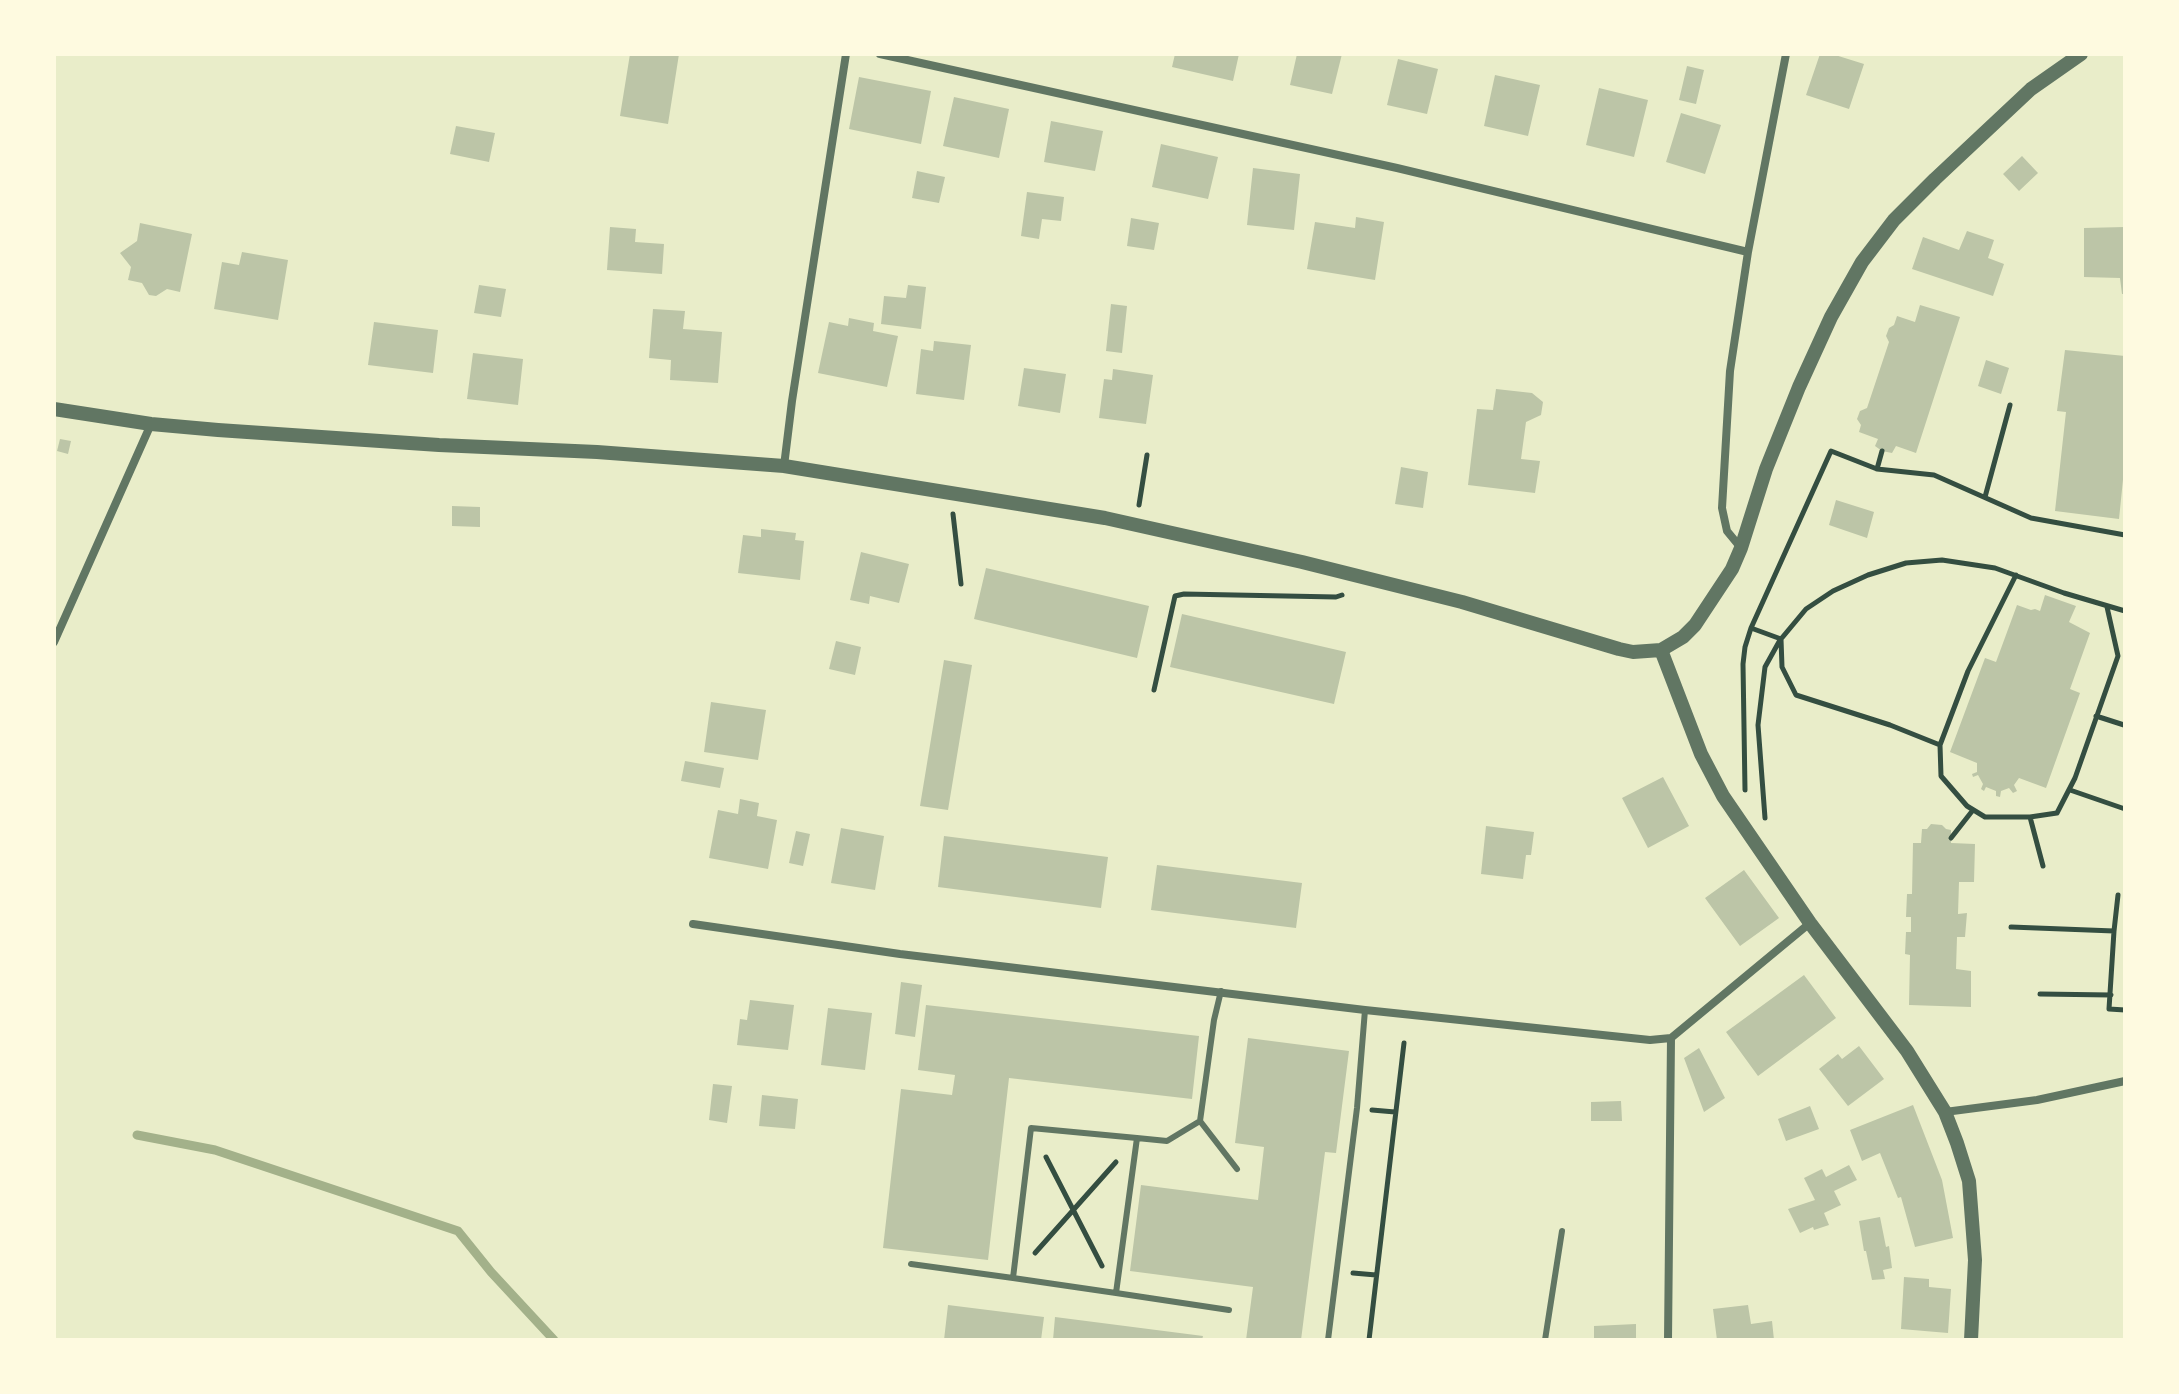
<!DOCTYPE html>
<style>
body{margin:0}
#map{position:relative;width:2179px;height:1394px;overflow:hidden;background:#e9edc9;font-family:Rubik,sans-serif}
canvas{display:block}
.frame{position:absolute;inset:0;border:56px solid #fefae0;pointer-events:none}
</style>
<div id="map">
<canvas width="2179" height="1394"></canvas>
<div class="frame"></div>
</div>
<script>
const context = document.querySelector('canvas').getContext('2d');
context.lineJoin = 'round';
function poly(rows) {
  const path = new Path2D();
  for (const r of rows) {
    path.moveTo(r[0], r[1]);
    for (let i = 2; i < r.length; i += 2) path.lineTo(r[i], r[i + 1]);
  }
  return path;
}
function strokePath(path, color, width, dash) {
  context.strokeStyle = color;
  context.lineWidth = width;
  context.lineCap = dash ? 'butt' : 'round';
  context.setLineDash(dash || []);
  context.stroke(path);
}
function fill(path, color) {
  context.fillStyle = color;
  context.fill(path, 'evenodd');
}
strokePath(poly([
 [137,1135,215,1150,458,1231,491,1272,554,1340]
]), '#a3b18a', 9);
fill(poly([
 [630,54,679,54,668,124,620,116],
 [1175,54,1239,54,1233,81,1172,67],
 [1297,54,1342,54,1332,94,1290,85],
 [1820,54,1832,54,1864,64,1849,109,1806,95],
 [1398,59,1438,69,1427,114,1387,105],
 [1687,66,1704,70,1696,104,1679,100],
 [1495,75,1540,85,1528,136,1484,126],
 [859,77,931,91,921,144,849,129],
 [1599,88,1648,100,1634,157,1586,145],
 [954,97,1009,109,999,158,943,146],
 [1681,113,1721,125,1705,174,1666,162],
 [1051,121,1103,131,1095,171,1044,162],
 [456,126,495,133,489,162,450,154],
 [1161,144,1218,157,1208,199,1152,187],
 [2022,156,2038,173,2019,191,2003,174],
 [1253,168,1300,174,1294,230,1247,225],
 [917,171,945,177,939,203,912,198],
 [1027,192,1064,197,1061,221,1042,219,1039,239,1021,236],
 [1356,217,1384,222,1375,280,1307,269,1315,222,1355,228],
 [1131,218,1159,223,1154,250,1127,246],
 [140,223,192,234,180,292,167,289,156,296,149,295,142,283,128,280,131,267,120,253,137,241],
 [610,227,636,229,635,242,664,244,662,274,607,270],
 [2125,227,2125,294,2122,294,2120,278,2084,277,2084,228],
 [1967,231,1994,240,1988,258,2004,264,1993,296,1912,269,1923,237,1959,250],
 [242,252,288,260,278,320,214,309,222,262,239,265],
 [479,285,506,289,501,317,474,313],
 [908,285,926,287,921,329,881,324,884,296,906,298],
 [1111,304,1127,306,1122,353,1106,351],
 [1920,305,1960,317,1916,453,1896,446,1892,453,1882,451,1875,446,1878,439,1859,432,1861,425,1857,419,1860,411,1867,408,1889,342,1886,336,1889,328,1894,325,1897,316,1915,322],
 [653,309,685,311,683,329,722,332,718,383,670,380,671,360,649,358],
 [849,318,874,323,873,331,898,336,887,387,818,373,829,322,848,326],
 [374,322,438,330,433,373,368,365],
 [934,341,971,345,964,400,916,394,921,349,933,351],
 [2065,350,2125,356,2125,460,2119,519,2055,511,2066,412,2057,411],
 [473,353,523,359,518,405,467,399],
 [1986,360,2009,368,2001,394,1978,386],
 [1024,368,1066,374,1060,413,1018,406],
 [1113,369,1153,375,1146,424,1099,418,1104,379,1112,380],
 [1496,389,1532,393,1543,402,1541,415,1526,422,1521,459,1540,461,1535,493,1468,485,1477,409,1493,410],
 [60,439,71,441,68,454,57,451],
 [1401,467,1428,472,1423,508,1395,504],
 [1836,500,1874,512,1867,538,1829,525],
 [452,506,480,507,480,527,452,526],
 [761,529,796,533,795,540,804,541,800,580,738,573,743,535,761,537],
 [861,552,909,564,899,603,870,596,869,604,850,600],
 [986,568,1149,606,1137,658,974,619],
 [2045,595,2076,606,2069,622,2090,633,2070,689,2080,693,2046,788,2019,778,2014,785,2017,791,2013,793,2009,788,2001,791,2000,797,1996,796,1996,791,1986,787,1984,791,1981,789,1983,784,1978,775,1973,777,1972,774,1977,772,1977,763,1950,752,1985,658,1996,662,2017,605,2031,610,2035,609,2040,611],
 [1182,614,1346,652,1334,704,1170,667],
 [836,641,861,647,855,675,829,669],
 [944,660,972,665,948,810,920,806],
 [711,702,766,710,758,760,704,752],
 [685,761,724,768,720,788,681,781],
 [1663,777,1689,826,1648,848,1622,798],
 [740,799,759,803,757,816,777,820,768,869,709,858,718,810,738,814],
 [1931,824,1942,825,1946,829,1951,830,1951,843,1975,844,1974,882,1959,882,1958,914,1967,913,1965,937,1957,937,1956,969,1971,971,1971,1007,1909,1005,1910,955,1905,954,1906,932,1911,932,1911,917,1906,917,1907,894,1912,894,1913,843,1921,843,1922,829,1927,829],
 [1486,826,1534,832,1531,855,1526,855,1523,879,1481,874],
 [841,828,884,836,875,890,831,883],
 [796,831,810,834,803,866,789,863],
 [944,836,1108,857,1101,908,938,887],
 [1157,865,1302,883,1296,928,1151,910],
 [1744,870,1779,918,1740,946,1705,898],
 [1804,975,1836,1018,1758,1076,1726,1032],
 [901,982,922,985,915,1037,895,1034],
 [750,1000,794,1005,788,1050,737,1045,740,1019,747,1020],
 [926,1005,1199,1036,1192,1099,1009,1078,988,1260,883,1248,901,1089,952,1095,955,1075,918,1070],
 [828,1008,872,1013,865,1070,821,1065],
 [1248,1038,1349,1051,1336,1153,1325,1152,1301,1340,1246,1340,1253,1287,1130,1271,1141,1185,1258,1200,1264,1147,1235,1143],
 [1859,1046,1884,1079,1848,1106,1819,1069,1838,1054,1842,1059],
 [1699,1048,1725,1098,1704,1112,1684,1058],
 [713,1084,732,1086,727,1123,709,1120],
 [762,1095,798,1099,795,1129,759,1126],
 [1621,1101,1622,1121,1591,1121,1591,1102],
 [1913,1105,1942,1180,1953,1238,1915,1247,1901,1197,1898,1198,1880,1153,1862,1161,1850,1130],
 [1810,1106,1819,1129,1786,1141,1778,1119],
 [1849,1165,1857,1180,1834,1191,1841,1205,1824,1213,1829,1225,1814,1230,1813,1227,1800,1233,1788,1209,1815,1200,1804,1178,1822,1169,1826,1177],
 [1880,1217,1886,1247,1889,1246,1892,1268,1883,1270,1885,1279,1872,1280,1866,1251,1864,1251,1859,1221],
 [1904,1277,1929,1279,1929,1287,1951,1289,1948,1333,1901,1329],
 [948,1305,1044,1317,1041,1340,944,1340],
 [1748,1305,1751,1324,1772,1321,1774,1340,1717,1340,1713,1309],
 [1055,1317,1203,1336,1202,1340,1053,1340],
 [1636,1324,1636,1340,1594,1340,1594,1326]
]), '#bcc5a7');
strokePath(poly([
 [1877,469,1934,475,2031,518,2125,535],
 [1985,497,2010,405],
 [1139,505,1147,455],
 [953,514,961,584],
 [2016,575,1968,671,1940,745,1941,776,1967,806,1985,817,2030,817,2057,813,2075,778,2118,656,2107,607],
 [1751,628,1781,639,1806,609,1833,591,1868,575,1906,563,1942,560,1995,568,2064,593,2125,611],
 [1781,639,1782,667,1796,695,1890,725,1940,745],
 [1154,690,1175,596,1184,594,1336,597,1342,595],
 [2096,716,2124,725],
 [1745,790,1743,664,1745,647,1751,628,1831,451,1877,469,1882,451],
 [2070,790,2125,809],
 [2030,817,2043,866],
 [1765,818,1758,725,1765,667,1780,640],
 [1951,838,1973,810],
 [2011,927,2114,931,2118,895],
 [2114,931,2109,1009,2125,1010],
 [2040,994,2111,995],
 [1372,1110,1395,1112],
 [1046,1157,1102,1266],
 [1035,1253,1116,1162],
 [1353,1273,1376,1275],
 [1369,1340,1404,1043]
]), '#344e41', 5);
strokePath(poly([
 [1221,991,1214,1020,1200,1121,1237,1169],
 [1200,1121,1167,1141,1137,1138,1116,1293,1229,1310],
 [911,1264,1013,1278],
 [1116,1293,1013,1278,1031,1128,1137,1138],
 [1328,1340,1357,1108,1365,1010],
 [1545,1340,1562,1231]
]), '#617663', 6);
strokePath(poly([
 [880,54,1397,168,1748,252],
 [784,466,792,401,846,54],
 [1741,548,1727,531,1722,508,1730,371,1748,252,1786,54],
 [54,642,151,424],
 [693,924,900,954,1365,1010,1650,1040,1671,1038,1810,923],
 [1945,1112,2037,1100,2125,1081],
 [1668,1340,1671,1038]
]), '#617663', 8);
strokePath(poly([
 [54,409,151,424,218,430,439,445,597,452,784,466,1105,518,1302,562,1462,602,1619,649,1633,652,1661,650,1683,637,1695,625,1732,569,1741,548,1766,469,1799,387,1831,317,1862,262,1894,220,1935,179,2031,89,2081,54],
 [1661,650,1701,754,1723,796,1810,923,1907,1051,1945,1112,1957,1143,1969,1181,1975,1260,1971,1340]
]), '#617663', 14);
</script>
